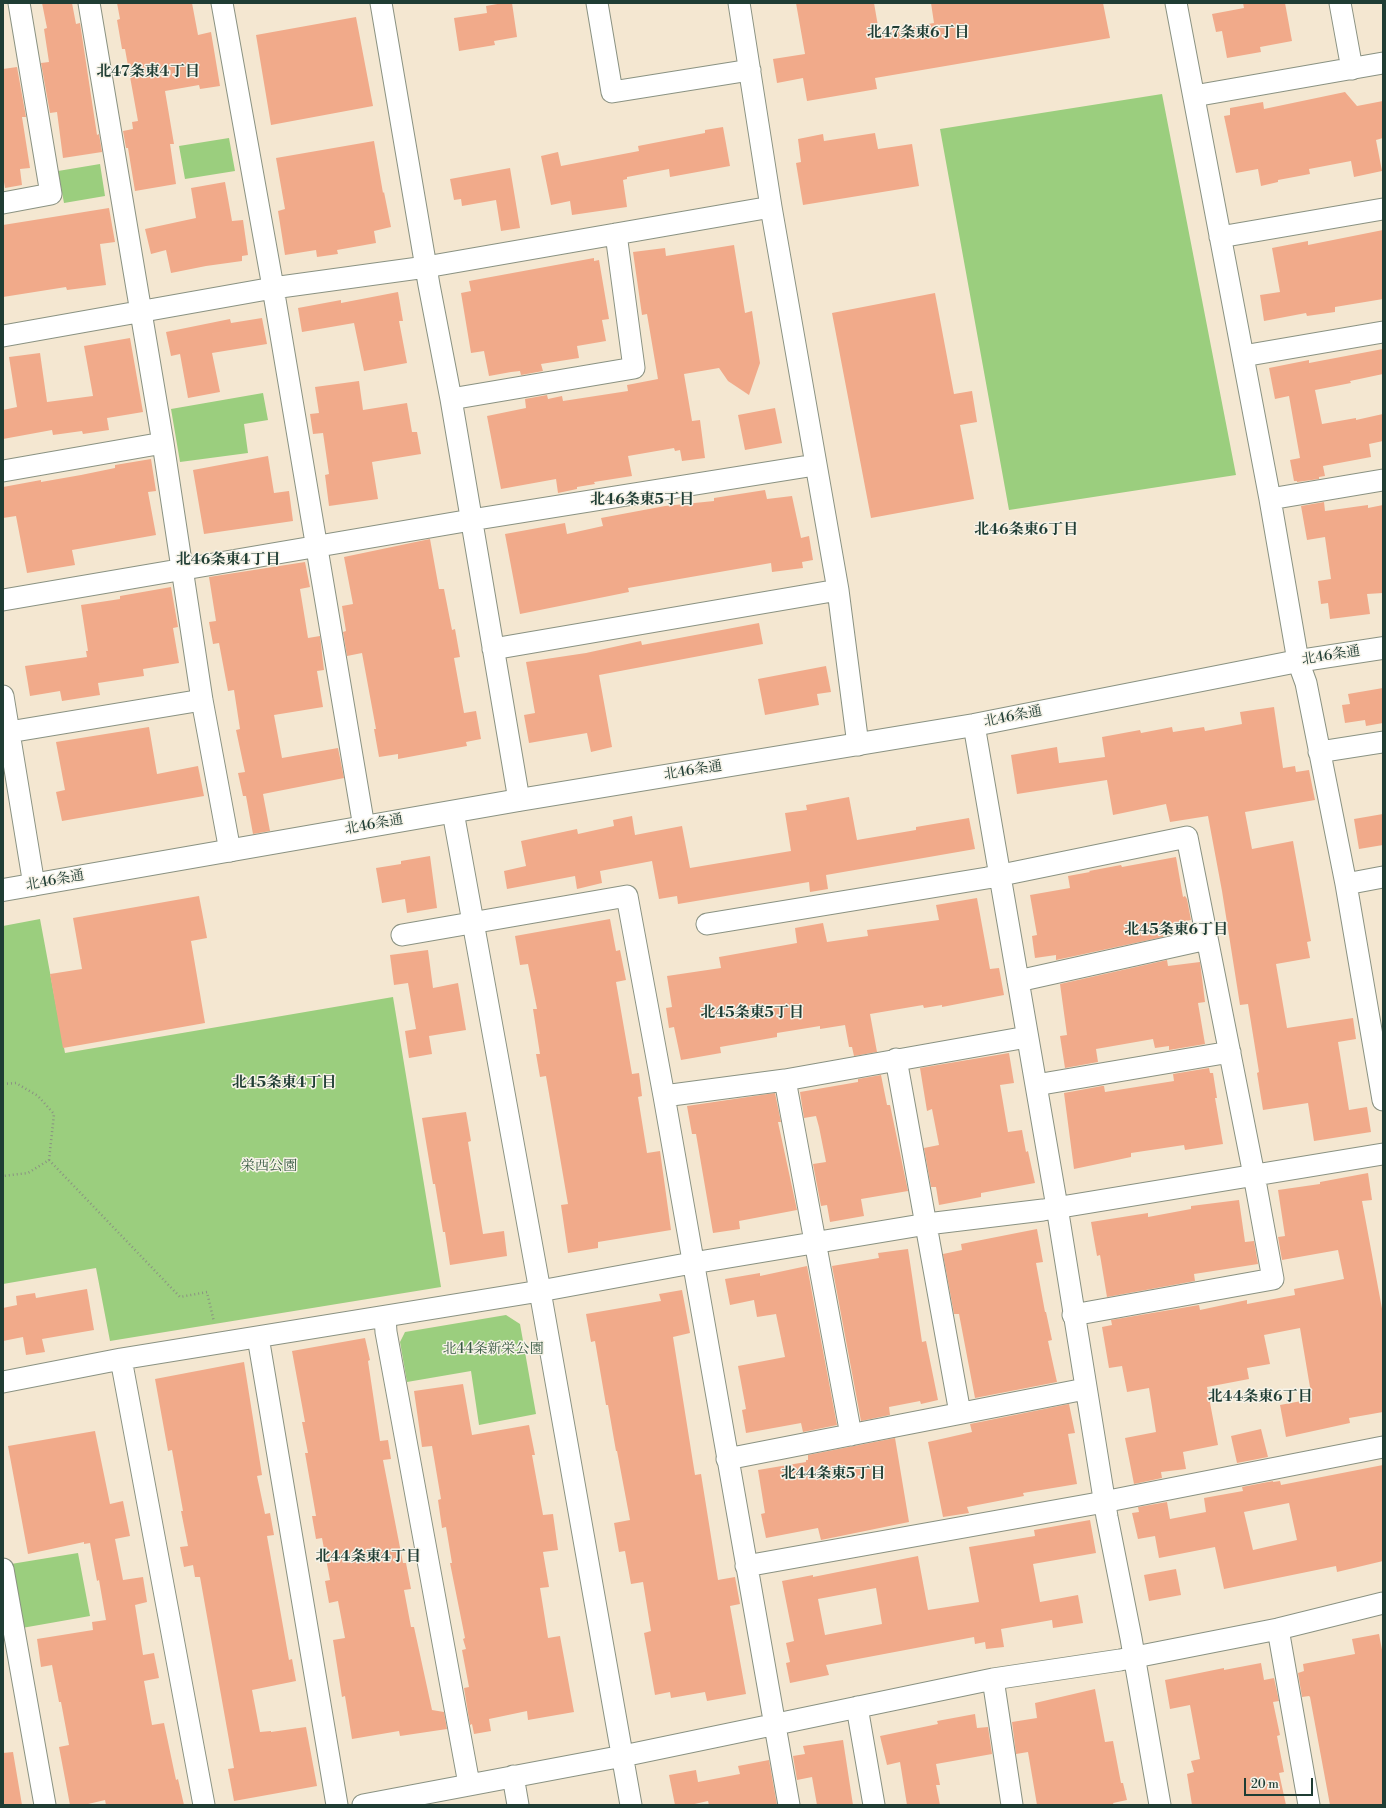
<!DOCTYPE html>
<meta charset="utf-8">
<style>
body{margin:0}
#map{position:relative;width:1386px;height:1808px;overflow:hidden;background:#f4e7d1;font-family:"Libre Bodoni",serif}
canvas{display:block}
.frame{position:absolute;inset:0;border:4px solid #1f3d34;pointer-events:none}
.scale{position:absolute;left:1244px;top:1778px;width:69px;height:18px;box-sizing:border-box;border:2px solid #1f3d34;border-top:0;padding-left:5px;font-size:12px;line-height:14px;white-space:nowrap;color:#1f3d34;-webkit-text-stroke:3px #f7f3e8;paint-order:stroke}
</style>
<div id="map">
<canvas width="1386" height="1808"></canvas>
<div class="frame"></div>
<div class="scale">20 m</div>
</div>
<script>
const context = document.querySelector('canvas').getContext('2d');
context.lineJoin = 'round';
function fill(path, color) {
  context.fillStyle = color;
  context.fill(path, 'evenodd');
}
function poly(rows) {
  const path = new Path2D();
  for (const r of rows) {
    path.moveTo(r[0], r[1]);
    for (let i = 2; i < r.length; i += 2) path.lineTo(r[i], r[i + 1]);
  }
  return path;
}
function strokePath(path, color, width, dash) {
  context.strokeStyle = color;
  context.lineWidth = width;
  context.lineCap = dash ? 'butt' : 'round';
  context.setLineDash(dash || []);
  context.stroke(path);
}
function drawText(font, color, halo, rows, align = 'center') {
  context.font = font + ' "Libre Bodoni","Noto Serif JP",serif';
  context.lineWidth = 3;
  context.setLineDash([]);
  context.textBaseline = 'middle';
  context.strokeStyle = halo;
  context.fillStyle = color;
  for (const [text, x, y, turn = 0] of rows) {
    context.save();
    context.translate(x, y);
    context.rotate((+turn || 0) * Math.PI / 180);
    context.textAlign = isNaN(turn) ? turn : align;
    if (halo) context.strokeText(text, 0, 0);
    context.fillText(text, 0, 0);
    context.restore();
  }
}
fill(poly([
 [1162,94,1236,475,1009,510,940,129],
 [229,138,235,171,185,179,179,146],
 [100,164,105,196,64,203,58,171],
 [263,393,268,420,244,424,248,453,180,462,171,409],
 [40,919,65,1053,393,997,441,1287,110,1341,96,1268,3,1284,3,926],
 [506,1315,520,1324,536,1414,479,1425,471,1371,407,1382,400,1342,405,1332],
 [78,1553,90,1616,22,1628,11,1564]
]), '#9bce7e');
fill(poly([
 [42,3,72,3,76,24,80,23,97,135,99,134,102,152,63,158,57,112,50,113,41,63,49,62,44,29,47,28],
 [117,3,192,3,198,35,211,32,220,86,200,89,199,85,165,91,174,144,170,144,176,184,135,191,128,148,126,148,123,131,133,129,132,122,138,121,125,49,122,49,117,20,120,19],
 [503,3,512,3,517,37,494,41,495,45,459,51,454,18,487,13,486,6],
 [796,3,874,3,879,32,934,23,931,3,1103,3,1110,38,875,78,877,89,807,101,803,78,777,83,773,59,805,54],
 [1243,3,1285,3,1292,41,1260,47,1261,52,1227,58,1222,31,1216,32,1212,14,1244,8],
 [356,17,373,106,271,125,256,35],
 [17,67,26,117,22,117,30,168,20,169,22,185,5,188,3,176,3,69],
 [1345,92,1357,106,1383,101,1383,138,1376,140,1382,171,1354,177,1351,161,1309,169,1310,174,1278,180,1278,182,1261,186,1258,169,1236,173,1224,116,1230,115,1230,108,1263,102,1264,109],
 [723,127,730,166,670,177,669,169,627,177,627,179,623,180,627,207,572,215,570,201,551,205,541,156,558,152,561,166,639,151,638,146,705,133,705,130],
 [875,133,878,149,912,144,919,186,803,205,796,163,801,162,798,139,823,134,824,141],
 [374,141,383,193,384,192,391,227,374,231,376,243,337,250,338,254,317,257,316,250,285,255,278,211,285,209,276,158],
 [510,168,520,228,501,231,496,200,462,206,461,199,454,200,450,179],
 [225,182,232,221,243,220,248,255,242,256,242,261,206,266,171,273,166,250,151,254,145,229,196,218,191,188],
 [109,208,115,242,100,244,106,285,67,290,66,287,3,297,3,225],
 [1383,230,1383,299,1335,307,1335,312,1307,316,1306,313,1264,321,1260,295,1280,292,1272,248,1308,241,1308,245],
 [734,245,745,313,752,311,760,363,749,395,728,381,719,368,684,374,692,421,700,420,705,458,682,461,680,450,675,451,674,448,628,456,632,476,594,482,595,484,577,487,577,489,558,493,556,479,501,489,487,416,526,408,525,399,547,395,548,399,562,396,563,401,628,391,627,385,658,379,647,314,642,315,633,252,665,248,666,256],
 [594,258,594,261,599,260,609,319,602,320,606,341,577,346,579,358,541,364,543,371,521,375,520,371,511,372,489,376,484,351,471,353,461,293,471,291,469,281],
 [398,292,403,321,399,321,407,363,364,371,354,323,302,332,298,308,341,300,341,303],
 [935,293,954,394,972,391,977,422,960,425,974,499,871,518,832,313],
 [262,318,267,344,212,353,220,392,188,398,180,354,171,356,166,332,230,319,231,323],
 [130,338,143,412,107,418,109,430,83,434,82,431,53,435,52,430,3,439,3,410,17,407,9,357,40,353,47,402,93,396,84,346],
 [1383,349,1383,374,1350,381,1351,383,1315,390,1322,424,1356,418,1356,420,1383,414,1383,441,1369,444,1371,457,1323,466,1325,476,1319,477,1319,479,1297,482,1297,481,1294,481,1290,460,1300,458,1289,396,1275,399,1269,368,1309,360,1309,363],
 [359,381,363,410,407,403,412,432,417,432,421,454,372,462,378,499,329,506,325,475,329,474,323,433,313,434,310,414,319,413,315,387],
 [775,408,782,443,745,450,738,415],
 [268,456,274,493,289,491,293,521,204,534,193,470],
 [151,459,156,491,148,492,156,535,72,550,75,565,27,573,16,516,3,518,3,487,41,480,41,482,81,475,115,468,115,465],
 [765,490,767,499,792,496,801,538,809,536,813,560,802,562,803,568,772,572,771,563,628,588,629,592,520,614,505,534,565,523,567,534,603,526,601,518,665,506,714,501,714,498],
 [1324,502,1325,511,1368,505,1368,508,1383,505,1383,593,1367,594,1370,614,1330,619,1328,603,1321,604,1318,581,1331,579,1325,537,1307,540,1301,506],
 [430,539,439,589,444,589,452,630,455,629,460,657,454,658,464,713,476,711,481,739,466,742,467,746,398,759,398,754,379,757,374,729,376,729,362,653,347,656,343,632,346,631,342,606,353,604,344,557],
 [305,562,310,587,300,589,308,638,320,636,324,670,317,671,323,707,274,715,282,758,338,748,344,778,263,794,270,831,253,834,246,796,243,796,238,773,245,772,236,730,240,729,234,690,228,691,219,643,213,644,209,622,216,621,209,577],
 [171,587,178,627,173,628,179,663,143,669,144,676,98,683,100,695,62,701,60,691,30,696,25,666,87,657,86,651,88,651,81,605,120,599,120,596],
 [759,623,763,644,599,675,612,747,591,752,587,733,529,743,524,715,535,713,526,662,586,653,641,641,642,645],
 [826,666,831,692,817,694,819,705,765,715,758,679],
 [1383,688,1383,723,1366,726,1365,720,1345,723,1342,705,1350,704,1348,694],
 [1274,707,1283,768,1295,766,1296,772,1309,770,1315,800,1245,812,1252,849,1293,841,1311,941,1307,942,1310,958,1276,964,1287,1028,1353,1018,1356,1039,1338,1042,1349,1110,1367,1107,1371,1132,1314,1141,1308,1103,1263,1110,1257,1073,1259,1072,1248,1004,1240,1005,1222,891,1208,816,1170,822,1166,804,1113,815,1107,780,1017,794,1011,755,1057,747,1059,763,1105,757,1102,737,1140,730,1141,733,1172,727,1173,732,1204,727,1205,731,1242,724,1240,712],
 [149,727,157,774,198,766,204,796,62,821,56,792,65,790,56,742],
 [849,797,857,840,916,830,916,827,969,818,975,849,826,875,828,889,810,892,809,882,678,904,677,896,659,899,652,861,600,871,602,883,577,889,575,876,507,889,504,871,526,866,521,841,577,829,578,834,614,826,613,820,632,816,635,835,682,826,690,868,791,851,785,813,807,810,806,805],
 [1383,814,1383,845,1359,849,1354,819],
 [430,856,437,908,407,913,405,899,382,903,376,868,401,864,401,861],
 [1176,857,1183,897,1185,896,1187,899,1191,920,1161,925,1163,937,1056,960,1056,955,1035,958,1032,936,1037,935,1030,895,1070,888,1068,876,1090,872,1089,871,1121,865,1122,867],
 [199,896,207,938,191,941,205,1023,63,1048,50,974,82,969,73,918],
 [977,898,990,969,999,968,1004,995,942,1007,942,1005,924,1008,923,1005,870,1014,877,1052,854,1056,852,1047,849,1047,845,1025,820,1029,820,1026,777,1033,777,1037,720,1047,721,1053,681,1060,674,1027,669,1028,666,1008,672,1007,667,976,721,968,719,957,797,943,795,928,823,923,827,942,868,936,867,930,939,920,936,905],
 [610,919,616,951,620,950,626,980,616,982,632,1074,639,1073,642,1096,638,1097,647,1153,660,1151,671,1230,598,1242,598,1248,568,1253,561,1205,568,1204,546,1076,540,1077,536,1054,540,1054,533,1009,537,1009,528,964,520,965,515,936],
 [428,950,433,988,458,983,466,1030,429,1036,432,1054,409,1058,405,1031,416,1029,408,983,394,985,390,955],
 [1167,960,1168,966,1200,962,1205,1002,1198,1003,1205,1044,1169,1050,1169,1046,1155,1048,1153,1039,1096,1049,1098,1062,1065,1068,1060,1036,1067,1035,1060,984],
 [1009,1053,1014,1083,1000,1085,1008,1132,1022,1130,1026,1152,1028,1151,1035,1183,981,1193,981,1197,939,1205,936,1187,931,1187,924,1148,939,1145,932,1109,927,1111,920,1068],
 [1209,1068,1210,1073,1213,1073,1217,1098,1215,1098,1223,1144,1185,1150,1184,1145,1131,1153,1131,1157,1074,1169,1064,1093,1102,1086,1104,1086,1105,1092,1174,1081,1173,1074],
 [881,1075,887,1105,890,1105,908,1191,861,1199,864,1216,830,1222,827,1205,821,1206,813,1164,826,1162,819,1127,816,1116,804,1118,800,1092,858,1082,858,1079],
 [775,1093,781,1122,778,1122,797,1210,739,1221,740,1229,713,1233,696,1134,692,1134,687,1106],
 [466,1112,471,1141,468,1142,483,1234,504,1231,507,1256,450,1265,445,1232,443,1232,435,1184,433,1184,422,1118],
 [1368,1173,1372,1200,1362,1201,1383,1314,1383,1412,1349,1418,1350,1423,1286,1437,1280,1405,1312,1399,1300,1328,1264,1335,1270,1364,1247,1368,1249,1379,1207,1387,1218,1445,1183,1452,1186,1469,1161,1472,1162,1478,1134,1484,1125,1438,1156,1432,1149,1388,1127,1392,1122,1366,1109,1368,1102,1327,1112,1325,1111,1320,1199,1305,1200,1310,1247,1300,1247,1304,1295,1295,1294,1289,1344,1279,1338,1250,1282,1260,1278,1237,1285,1236,1278,1190,1320,1184,1320,1182],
 [1239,1200,1245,1242,1254,1241,1258,1264,1194,1274,1195,1281,1107,1297,1100,1255,1097,1256,1091,1222,1148,1213,1148,1217,1191,1209,1191,1206],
 [1037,1229,1043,1262,1036,1263,1045,1312,1046,1312,1052,1340,1048,1341,1057,1382,975,1398,959,1314,954,1314,943,1254,962,1250,961,1244],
 [908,1249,922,1342,926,1341,938,1400,921,1404,920,1401,889,1407,890,1415,861,1421,832,1266,879,1258,878,1253],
 [807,1266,837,1425,803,1432,801,1423,746,1433,742,1410,746,1409,738,1366,785,1357,776,1314,757,1317,754,1300,730,1305,725,1279,760,1273,760,1276],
 [87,1289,94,1330,42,1339,45,1352,26,1355,23,1337,3,1341,3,1308,17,1305,16,1296,35,1293,36,1298],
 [682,1290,690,1333,673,1337,695,1475,701,1474,718,1580,735,1577,740,1604,730,1606,746,1694,707,1701,705,1692,671,1698,670,1692,655,1695,644,1633,651,1631,643,1582,631,1584,625,1551,619,1552,614,1523,630,1520,617,1451,616,1451,608,1405,606,1405,595,1341,591,1342,586,1314,661,1301,659,1294],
 [365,1338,370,1360,368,1361,380,1441,388,1440,391,1459,383,1460,403,1563,406,1563,411,1589,404,1590,411,1627,414,1627,432,1710,444,1712,447,1729,400,1736,399,1731,352,1739,345,1696,342,1697,333,1640,345,1638,338,1601,329,1603,325,1581,330,1580,322,1538,316,1539,312,1516,316,1516,305,1453,308,1453,302,1422,305,1422,292,1351],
 [244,1362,262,1475,257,1476,265,1514,270,1513,274,1535,267,1536,289,1660,292,1659,296,1681,252,1690,260,1732,271,1731,271,1732,306,1727,317,1786,234,1801,228,1769,234,1768,200,1577,195,1577,193,1565,184,1567,180,1547,188,1546,181,1511,183,1511,172,1450,168,1451,155,1379],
 [463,1384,472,1435,529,1425,535,1455,532,1455,543,1515,553,1514,558,1550,543,1552,549,1587,540,1588,548,1638,560,1636,574,1712,528,1720,527,1711,489,1719,491,1731,474,1734,472,1724,470,1725,464,1688,469,1687,462,1650,466,1649,463,1639,465,1638,450,1563,452,1563,446,1527,442,1528,438,1500,441,1499,432,1446,422,1447,414,1391],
 [1069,1404,1075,1433,1068,1434,1077,1484,1023,1493,1024,1496,967,1507,969,1513,943,1517,928,1442,972,1432,970,1424],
 [1261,1429,1268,1457,1237,1463,1231,1436],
 [95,1431,110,1504,123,1501,130,1536,115,1539,123,1580,143,1577,147,1602,135,1605,143,1655,154,1653,159,1678,144,1681,152,1725,164,1723,176,1780,178,1779,184,1805,106,1805,105,1800,84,1805,70,1805,59,1747,69,1745,61,1702,59,1702,52,1665,41,1667,37,1639,93,1630,92,1622,106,1620,99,1580,97,1581,90,1543,84,1544,84,1542,28,1554,8,1446],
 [895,1438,909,1522,821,1540,818,1528,766,1538,761,1514,765,1513,758,1470,806,1462,806,1460,808,1460,808,1455],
 [1383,1465,1383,1561,1337,1572,1336,1566,1224,1589,1215,1547,1159,1558,1155,1536,1138,1539,1132,1513,1139,1512,1138,1507,1167,1502,1170,1519,1206,1512,1204,1498,1243,1491,1242,1487,1273,1481,1273,1482,1280,1481,1281,1485],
 [1289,1503,1297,1540,1253,1550,1244,1512],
 [1090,1520,1096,1553,1033,1564,1040,1602,1078,1595,1083,1623,1053,1628,1052,1620,1001,1629,1004,1647,986,1649,985,1642,975,1644,974,1637,826,1665,829,1675,790,1683,786,1663,790,1662,786,1643,794,1641,782,1581,813,1575,813,1577,918,1556,928,1610,979,1602,969,1547,1035,1536,1034,1530],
 [876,1588,882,1624,825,1635,818,1599],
 [1176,1569,1181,1595,1149,1601,1144,1575],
 [1379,1634,1383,1655,1383,1805,1330,1805,1310,1697,1309,1696,1302,1697,1298,1673,1304,1671,1303,1664,1355,1654,1352,1639],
 [1261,1663,1264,1680,1274,1678,1279,1701,1273,1702,1280,1735,1277,1736,1284,1772,1279,1773,1286,1805,1192,1805,1187,1774,1194,1772,1191,1761,1200,1759,1190,1705,1170,1709,1165,1680,1224,1668,1224,1670],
 [1095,1689,1105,1742,1113,1741,1121,1783,1123,1783,1127,1800,1113,1803,1114,1805,1037,1805,1028,1752,1016,1754,1012,1722,1037,1718,1035,1703],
 [975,1714,977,1728,988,1727,992,1754,936,1764,940,1785,936,1785,940,1805,907,1805,900,1762,887,1765,880,1736,938,1724,937,1721],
 [843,1740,853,1805,817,1805,812,1777,797,1780,793,1756,805,1754,803,1746],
 [13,1752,22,1805,3,1805,3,1753],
 [769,1760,777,1805,709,1805,708,1801,690,1805,675,1805,669,1775,696,1770,698,1782,740,1774,738,1766]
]), '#f1aa8a');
const minor = poly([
 [89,3,163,443,202,700,230,851],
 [222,3,271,276,364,827],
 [381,3,429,285,451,399,519,800],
 [597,3,612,92,750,70],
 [739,3,771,207,838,590,858,745],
 [1176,3,1270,499,1298,661,1306,683,1346,884,1383,1100],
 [1340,3,1352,69],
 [1194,96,1383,63],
 [3,203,51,194,19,3],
 [1220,237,1383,209],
 [3,336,273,288,426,267,771,207],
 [1243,356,1383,332],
 [451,399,634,368,616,234],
 [3,471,163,443],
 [1270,499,1383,480],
 [3,600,471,520,815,465],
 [493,649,838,590],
 [3,696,34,885],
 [974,725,1057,1207,1107,1517,1131,1638,1160,1805],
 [3,733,202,700],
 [1319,752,1383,742],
 [453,812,540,1291,631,1805],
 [1346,884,1383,877],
 [707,924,987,878,1187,837,1254,1175,1273,1279,1073,1315],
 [402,935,627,896,664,1096,789,1805],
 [1018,981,1207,939],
 [896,1059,960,1413],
 [785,1080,851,1435],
 [1036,1085,1230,1052],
 [664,1096,785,1080,1027,1037],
 [385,1317,386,1332,469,1784],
 [258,1337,337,1805],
 [121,1359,204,1805],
 [3,1382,121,1359,540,1291,681,1265,927,1224,1043,1210,1383,1154],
 [727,1459,1085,1389],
 [746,1566,1093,1504,1383,1447],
 [3,1569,45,1805],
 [1278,1629,1309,1805],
 [993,1679,1012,1805],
 [857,1707,874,1805],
 [513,1776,518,1805],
 [363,1805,623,1756,993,1679,1120,1660,1278,1629,1383,1603]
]);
const tertiary = poly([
 [3,890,519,800,974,725,1298,661,1383,648]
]);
strokePath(minor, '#8a9282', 23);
strokePath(tertiary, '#8a9282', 24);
strokePath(poly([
 [3,1084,16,1083,38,1096,54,1114,49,1160,28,1173,3,1176],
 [49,1160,180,1297,207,1292,214,1322]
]), '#8a9282', 2.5, [1, 3]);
strokePath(minor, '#fff', 21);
strokePath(tertiary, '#fff', 22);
drawText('14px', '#1f3d34', '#f7f3e8', [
 ["北46条通",1331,656,-9],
 ["北46条通",1013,717,-11],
 ["北46条通",693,771,-9],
 ["北46条通",374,825,-10],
 ["北46条通",55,881,-10]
]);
drawText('14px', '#385a43', '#f7f3e8', [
 ["栄西公園",269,1167],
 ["北44条新栄公園",493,1350]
]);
drawText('bold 15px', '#1f3d34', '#f7f3e8', [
 ["北47条東6丁目",918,33],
 ["北47条東4丁目",148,72],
 ["北46条東5丁目",642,500],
 ["北46条東6丁目",1026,530],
 ["北46条東4丁目",228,560],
 ["北45条東6丁目",1176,930],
 ["北45条東5丁目",752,1013],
 ["北45条東4丁目",284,1083],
 ["北44条東6丁目",1260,1397],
 ["北44条東5丁目",833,1474],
 ["北44条東4丁目",368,1557]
]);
</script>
